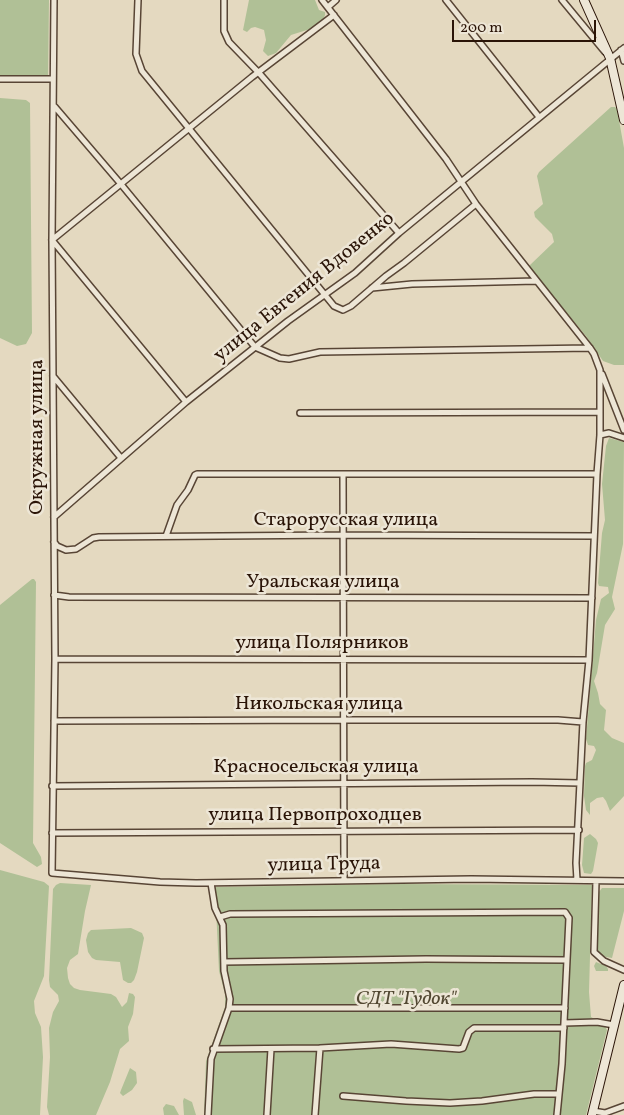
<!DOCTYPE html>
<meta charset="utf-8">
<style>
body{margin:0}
#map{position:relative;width:624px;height:1115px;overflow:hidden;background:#e4d9c0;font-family:Vollkorn,serif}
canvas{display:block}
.scale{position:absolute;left:452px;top:20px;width:144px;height:22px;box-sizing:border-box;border:2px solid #2a1407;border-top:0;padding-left:6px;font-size:15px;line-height:18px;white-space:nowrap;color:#2a1407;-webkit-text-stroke:4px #ede6d6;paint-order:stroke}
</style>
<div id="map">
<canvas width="624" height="1115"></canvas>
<div class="scale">200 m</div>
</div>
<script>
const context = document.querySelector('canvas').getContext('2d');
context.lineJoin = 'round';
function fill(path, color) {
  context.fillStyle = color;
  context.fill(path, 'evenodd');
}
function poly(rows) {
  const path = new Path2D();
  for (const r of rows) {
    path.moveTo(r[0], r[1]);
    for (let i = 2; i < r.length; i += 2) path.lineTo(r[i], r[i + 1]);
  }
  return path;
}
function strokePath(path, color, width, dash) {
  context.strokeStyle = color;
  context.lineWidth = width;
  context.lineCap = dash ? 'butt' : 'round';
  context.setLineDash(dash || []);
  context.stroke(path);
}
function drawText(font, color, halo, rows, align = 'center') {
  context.font = font + ' Vollkorn,serif';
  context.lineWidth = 5;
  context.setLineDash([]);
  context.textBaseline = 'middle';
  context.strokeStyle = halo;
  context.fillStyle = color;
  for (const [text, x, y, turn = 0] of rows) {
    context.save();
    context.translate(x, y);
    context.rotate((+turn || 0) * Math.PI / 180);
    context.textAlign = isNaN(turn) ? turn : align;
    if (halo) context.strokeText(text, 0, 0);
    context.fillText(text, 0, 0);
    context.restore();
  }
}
fill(poly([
 [0,0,49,0,48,81,0,82],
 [249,0,315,0,319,10,325,12,325,15,323,20,310,29,291,35,276,53,268,56,263,51,266,40,264,30,255,27,251,28,247,32,243,30],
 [0,98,26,100,30,103,32,333,26,344,17,346,0,338],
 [611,107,615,107,617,109,624,148,624,365,614,365,603,361,586,336,530,269,530,265,554,242,552,234,535,217,534,212,543,204,537,176,539,172],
 [609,438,624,442,623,544,612,597,615,609,605,625,597,673,594,681,598,693,600,704,606,710,604,730,612,738,624,743,624,796,610,811,606,801,603,797,597,798,590,803,590,815,586,810,584,796,585,766,586,763,592,760,596,750,594,746,588,745,586,739,596,620,601,599,609,593,608,587,599,586,598,583,602,533,605,520,602,484,606,446],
 [32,579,34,579,36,582,33,843,41,857,42,864,37,867,0,843,0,605],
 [590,834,596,839,598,843,593,871,591,874,584,873,582,865,584,838],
 [0,870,44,882,49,886,44,976,34,1001,35,1013,41,1027,43,1057,40,1115,0,1115],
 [60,883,91,885,85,911,78,954,70,960,67,968,68,978,70,984,74,988,80,990,111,994,116,997,122,1007,127,1002,129,993,133,994,135,997,133,1014,128,1027,129,1041,120,1049,110,1082,96,1115,49,1115,47,1107,50,1057,49,1028,53,1012,59,1001,58,995,50,987,49,980,53,889,56,885],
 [399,884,592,885,589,992,591,1017,604,1024,607,1030,586,1115,204,1115,206,1061,225,1007,225,994,219,971,215,887],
 [602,888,624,888,624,911,612,958,606,957,600,954,596,948,599,892],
 [131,928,142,933,144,938,137,972,134,980,131,983,128,983,123,980,120,962,96,960,92,958,88,952,86,940,88,933,91,930],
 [596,962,606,966,608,969,608,971,596,971,594,966],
 [130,1068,136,1072,137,1083,132,1090,123,1096,120,1093,121,1090],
 [184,1098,192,1102,196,1115,184,1115,183,1101],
 [166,1104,174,1106,179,1115,164,1115,163,1108]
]), '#b0c096');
const street = poly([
 [54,0,52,240,55,659,52,873,160,882,196,883,471,879,624,881],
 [138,0,136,54,142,71,334,306,343,310,351,306,386,276,404,263,476,204],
 [224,0,224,31,229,42,259,73,399,233],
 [322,0,446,159,476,204,590,348,594,354,600,370,600,435,597,474,589,660,583,722,576,863,577,880],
 [446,0,539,117],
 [562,0,605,52],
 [328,7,336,0],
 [621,50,624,61],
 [0,79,53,79],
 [55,107,120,183,255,347,280,358,289,359,320,352,590,348],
 [372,288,412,284,536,281],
 [602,374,624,430],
 [53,376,121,458],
 [186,402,52,240,252,77,334,15],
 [300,413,600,412],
 [600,435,609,433,624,438],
 [343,474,344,881],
 [54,517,186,402,288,321,355,273,399,233,624,48],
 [166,536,177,505,188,490,195,475,197,474,597,474],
 [54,542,57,546,66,550,76,549,93,538,99,537,343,535,594,536],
 [54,595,69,597,592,598],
 [55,659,589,660],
 [54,721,344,720,558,720,583,722],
 [52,786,532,782,580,783],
 [52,833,579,830],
 [596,881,594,952,604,961,624,970],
 [220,917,230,914,565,912,569,918,562,1064,557,1115],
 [224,962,426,959,567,960],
 [229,1008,565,1008],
 [564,1023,597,1022,614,1025],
 [213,1049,320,1048,391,1044,459,1049,463,1048,469,1032,474,1028,564,1028],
 [343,1096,406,1101,450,1103,482,1101,534,1094,559,1094],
 [593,1111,605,1113,624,1106],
 [208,1115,211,1059,229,1008,230,999,224,971,223,925,215,908,211,883],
 [267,1115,271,1049],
 [315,1115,320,1048]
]);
const secondary = poly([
 [584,0,610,58,624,120],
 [592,1115,624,985]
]);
strokePath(street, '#584535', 8);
strokePath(secondary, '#2a1407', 10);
strokePath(street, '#ede6d6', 5);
strokePath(secondary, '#ede6d6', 8);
drawText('20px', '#2a1407', '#ede6d6', [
 ["улица Евгения Вдовенко",305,288,-39],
 ["Окружная улица",38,437,-90],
 ["Старорусская улица",346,521],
 ["Уральская улица",323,583],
 ["улица Полярников",322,644],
 ["Никольская улица",319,705],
 ["Красносельская улица",316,768],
 ["улица Первопроходцев",315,816],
 ["улица Труда",324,866,-1]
]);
drawText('italic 20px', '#524832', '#ede6d6', [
 ["СДТ \"Гудок\"",406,1000]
]);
</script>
